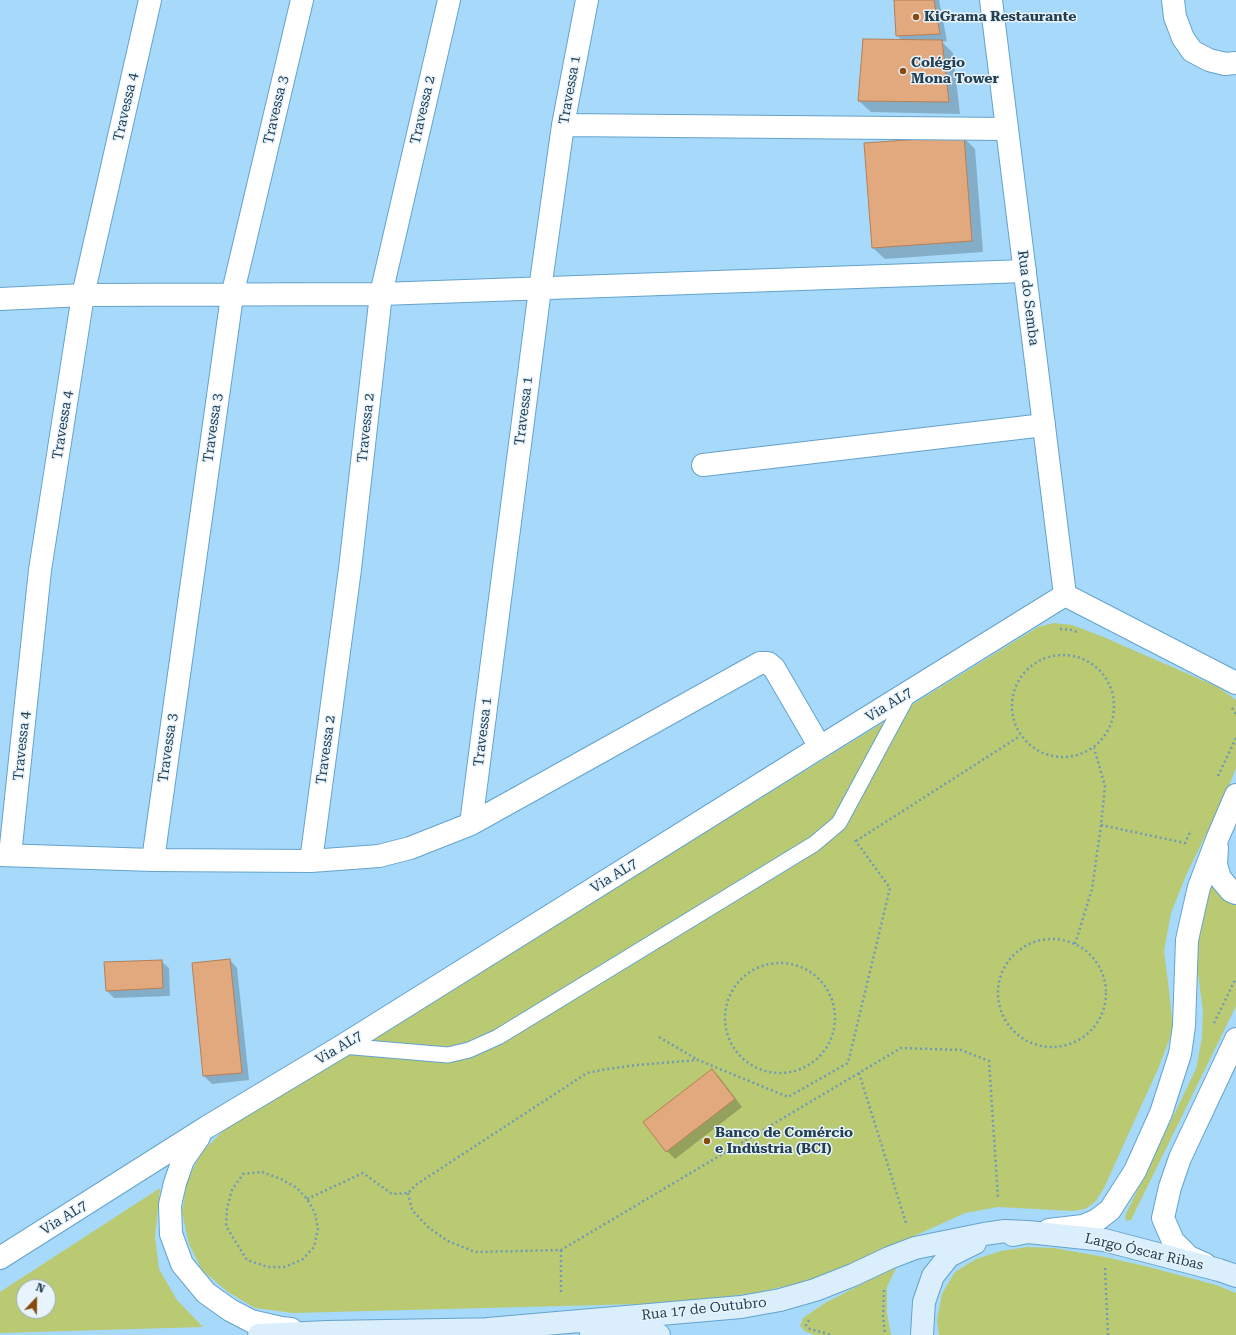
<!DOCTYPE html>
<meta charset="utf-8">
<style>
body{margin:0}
#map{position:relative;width:1236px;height:1335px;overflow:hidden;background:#a6d9fa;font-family:"Roboto Serif",serif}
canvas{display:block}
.north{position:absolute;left:16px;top:1279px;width:40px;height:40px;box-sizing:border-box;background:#e8f4fd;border:1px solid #9aacb8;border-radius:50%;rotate:22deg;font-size:11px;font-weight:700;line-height:16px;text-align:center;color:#243f50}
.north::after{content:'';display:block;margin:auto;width:14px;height:18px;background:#884a0d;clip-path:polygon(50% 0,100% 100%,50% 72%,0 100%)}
</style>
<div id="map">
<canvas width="1236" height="1335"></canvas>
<div class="north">N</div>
</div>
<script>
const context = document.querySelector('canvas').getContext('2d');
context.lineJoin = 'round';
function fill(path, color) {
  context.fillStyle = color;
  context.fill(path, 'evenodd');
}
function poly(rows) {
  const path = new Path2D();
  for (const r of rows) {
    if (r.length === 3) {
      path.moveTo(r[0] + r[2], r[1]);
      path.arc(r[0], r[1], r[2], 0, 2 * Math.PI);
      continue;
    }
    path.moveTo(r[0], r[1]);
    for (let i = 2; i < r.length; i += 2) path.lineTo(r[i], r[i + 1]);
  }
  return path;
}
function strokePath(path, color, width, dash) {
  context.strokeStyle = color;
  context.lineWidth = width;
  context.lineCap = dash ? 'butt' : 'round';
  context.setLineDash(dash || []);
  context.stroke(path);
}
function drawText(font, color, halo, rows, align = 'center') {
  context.font = font + ' "Roboto Serif",serif';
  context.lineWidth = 3;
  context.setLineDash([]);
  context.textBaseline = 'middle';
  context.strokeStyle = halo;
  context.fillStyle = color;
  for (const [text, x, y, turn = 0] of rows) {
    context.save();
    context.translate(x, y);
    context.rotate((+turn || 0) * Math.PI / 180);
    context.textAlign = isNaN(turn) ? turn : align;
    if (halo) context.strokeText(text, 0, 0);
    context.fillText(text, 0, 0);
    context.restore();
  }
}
fill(poly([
 [1054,623,1072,625,1101,636,1218,687,1236,700,1236,768,1224,798,1187,873,1171,913,1164,951,1169,990,1173,1030,1158,1069,1104,1188,1095,1202,1085,1209,1073,1211,998,1207,965,1213,822,1278,754,1293,677,1303,293,1313,255,1308,228,1292,202,1270,189,1244,182,1212,187,1182,200,1154,225,1129,1038,627],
 [1213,883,1225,898,1236,904,1236,1006,1131,1220,1126,1221,1125,1216,1196,1069,1202,1038,1203,1011,1194,944,1199,913],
 [160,1188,155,1237,159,1269,177,1300,203,1327,0,1333,0,1292],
 [24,1287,48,1287,48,1311,24,1311],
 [1027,1247,1054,1248,1105,1257,1149,1267,1216,1285,1236,1293,1236,1335,939,1335,937,1320,942,1294,955,1272,976,1259,1001,1251],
 [897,1266,887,1287,887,1313,891,1335,816,1335,806,1332,800,1326,803,1318,825,1303]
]), '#baca73');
fill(poly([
 [895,0,939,0,947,41,942,42,953,53,960,114,871,112,859,101,902,40,897,36],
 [963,137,975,149,983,252,885,259,873,248],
 [230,960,237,968,249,1080,212,1084,204,1076,193,964],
 [161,961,169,968,170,996,114,998,107,991],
 [712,1070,720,1078,742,1107,675,1159,667,1151,644,1122]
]), '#0003');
const building = poly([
 [894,0,934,0,940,34,896,36,894,0],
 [863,39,942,40,949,102,858,101,863,39],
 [964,136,972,241,872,248,864,143,964,136],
 [230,959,242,1073,203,1076,192,963,230,959],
 [162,960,163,988,106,991,104,962,162,960],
 [712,1069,735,1099,666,1152,643,1122,712,1069]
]);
fill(building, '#e2a97e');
strokePath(building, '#b57f55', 1);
const service = poly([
 [342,1046,448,1055,469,1050,498,1037,814,844,839,823,909,693]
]);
const minor = poly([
 [1173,0,1175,17,1183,38,1192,51,1209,60,1225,64,1236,63],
 [563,125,1007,129],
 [0,299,83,295,381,294,1025,271],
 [703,465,1044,425],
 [471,824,540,289,563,125,587,0],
 [0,855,153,860,311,861,379,856,410,848,471,824,760,663,768,663,774,668,820,747],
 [10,855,40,570,83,295,150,0],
 [153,860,232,296,302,0],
 [311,861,350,569,381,294,449,0]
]);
const tertiary = poly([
 [991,0,1065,595],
 [1065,595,1236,683],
 [1217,847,1216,865,1220,878,1231,891,1236,893],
 [199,1137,183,1160,175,1183,170,1205,171,1234,182,1264,206,1293,230,1310,251,1321,281,1328,291,1329],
 [1049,1230,1083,1226,1097,1220,1110,1210,1135,1171,1161,1113,1180,1054,1184,1026,1187,940,1193,913,1199,887,1218,837,1236,795],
 [0,1258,207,1127,342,1046,820,747,1065,595],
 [1205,1264,1189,1257,1173,1241,1163,1218,1170,1187,1180,1158,1236,1039]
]);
const secondary = poly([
 [1013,1235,1028,1232,1104,1240,1219,1270,1236,1276],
 [488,1329,741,1307,780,1300,815,1290,853,1275,889,1258,915,1248,984,1234,1005,1231,1028,1232],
 [591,1332,659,1335],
 [259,1335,328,1332,502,1329],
 [922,1335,924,1302,933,1276,949,1256,975,1243]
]);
strokePath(service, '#64a3cb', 17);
strokePath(minor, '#64a3cb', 24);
strokePath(tertiary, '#64a3cb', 24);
strokePath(secondary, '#64a3cb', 24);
strokePath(poly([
 [1060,629,1072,630,1077,632],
 [1063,706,51],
 [1232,708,1236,714],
 [1218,776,1236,738],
 [1101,825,1185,843,1191,830],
 [856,841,1020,736],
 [1052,993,54],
 [1075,944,1092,889,1101,825,1105,786,1094,748],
 [780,1018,55],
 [1214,1023,1236,978],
 [659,1037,698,1060],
 [859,1073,906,1223],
 [262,1172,281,1179,297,1188,307,1199,315,1213,318,1229,314,1247,303,1259,285,1267,268,1267,247,1260,226,1226,227,1208,232,1190,243,1174,262,1172],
 [408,1193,412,1210,429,1228,448,1241,475,1252,561,1250,901,1048,961,1050,989,1061,998,1198],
 [307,1199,363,1173,392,1194,408,1193,417,1184,587,1073,607,1069,637,1065,698,1060,788,1097,848,1063,890,888,855,840],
 [561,1250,561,1294],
 [1105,1268,1108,1335],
 [884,1290,883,1317,885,1335],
 [809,1320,806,1325,810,1329,832,1335]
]), '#719ab4', 2.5, [2, 3]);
strokePath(service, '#fff', 15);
strokePath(minor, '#fff', 22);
strokePath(tertiary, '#fff', 22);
strokePath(secondary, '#dbeefb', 22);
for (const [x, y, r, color] of [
 [916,17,4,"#884a0d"],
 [903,71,4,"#884a0d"],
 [707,1141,4,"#884a0d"]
]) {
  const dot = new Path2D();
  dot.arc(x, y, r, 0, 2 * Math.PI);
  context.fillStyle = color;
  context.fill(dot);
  strokePath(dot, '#e8f4fd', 1.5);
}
drawText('bold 14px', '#243f50', '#e8f4fd', [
 ["KiGrama Restaurante",924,17],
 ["Colégio",911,63],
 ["Mona Tower",911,79],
 ["Banco de Comércio",715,1133],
 ["e Indústria (BCI)",715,1149]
], 'left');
drawText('14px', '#243f50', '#e8f4fd', [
 ["Travessa 1",570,90,-80],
 ["Travessa 4",126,107,-77],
 ["Travessa 3",276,110,-77],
 ["Travessa 2",423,110,-77],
 ["Rua do Semba",1028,298,83],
 ["Travessa 1",524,411,-83],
 ["Travessa 4",63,425,-81],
 ["Travessa 3",213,428,-82],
 ["Travessa 2",366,428,-84],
 ["Via AL7",889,705,-32],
 ["Travessa 1",483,732,-83],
 ["Travessa 4",22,746,-84],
 ["Travessa 3",168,748,-82],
 ["Travessa 2",326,750,-82],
 ["Via AL7",614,876,-32],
 ["Via AL7",339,1048,-31],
 ["Via AL7",64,1218,-32],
 ["Largo Óscar Ribas",1144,1252,13],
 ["Rua 17 de Outubro",704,1309,-6]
]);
</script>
